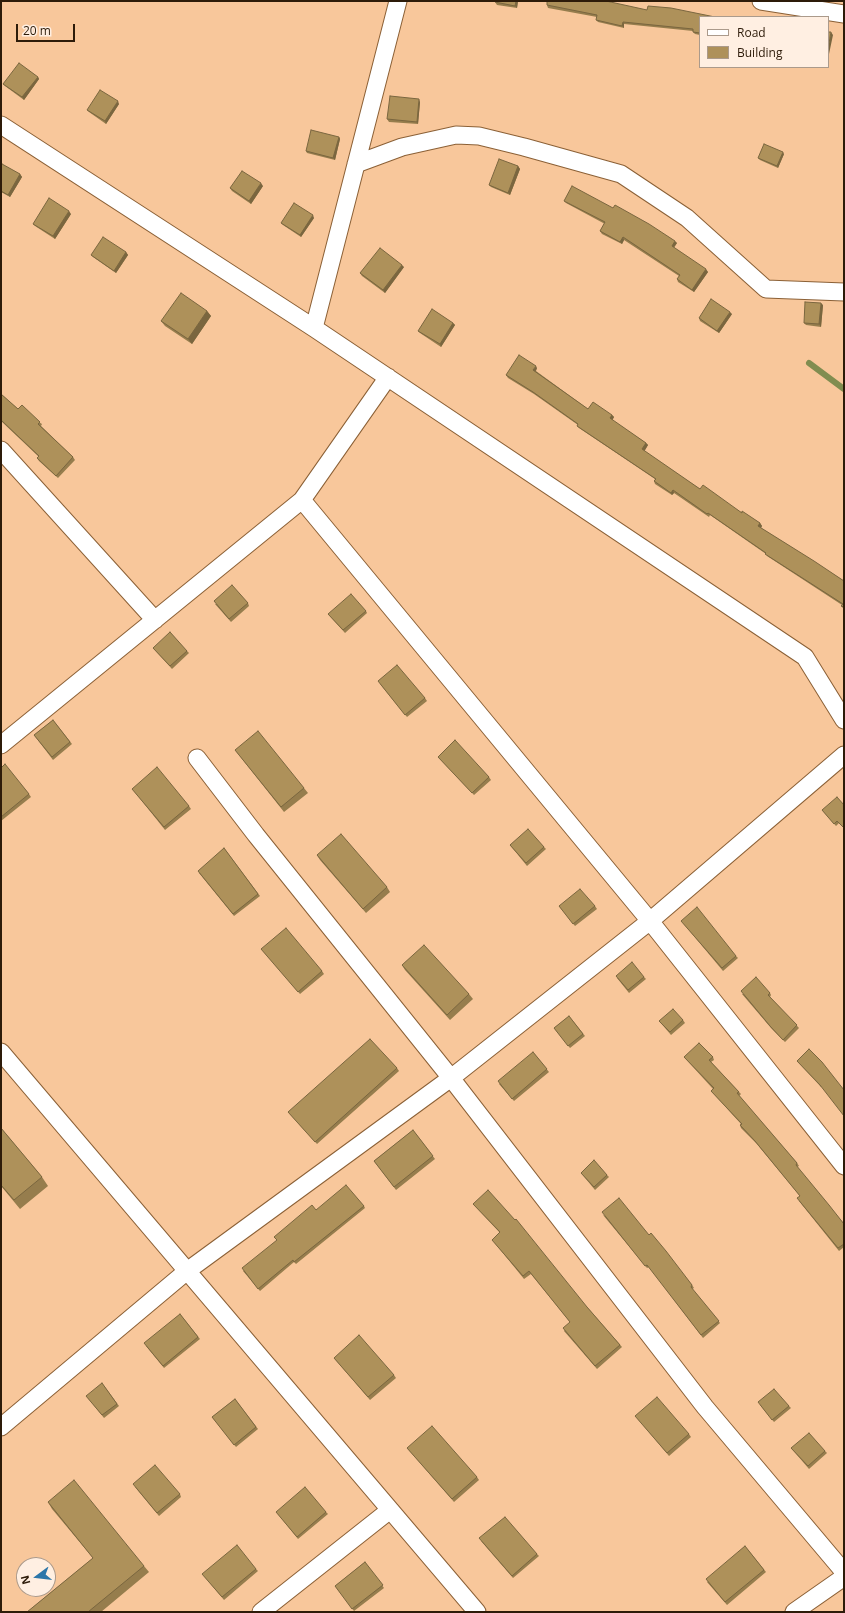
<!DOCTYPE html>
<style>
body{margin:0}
#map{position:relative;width:845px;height:1613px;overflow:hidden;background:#f8c79b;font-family:"Open Sans",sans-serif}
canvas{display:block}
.frame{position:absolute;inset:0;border:2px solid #2d1b09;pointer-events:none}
.legend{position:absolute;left:699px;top:16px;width:130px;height:52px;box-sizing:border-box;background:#ffefe2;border:1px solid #ab9a8b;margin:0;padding:5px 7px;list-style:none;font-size:12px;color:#2d1b09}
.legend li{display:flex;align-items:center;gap:8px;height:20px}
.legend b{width:20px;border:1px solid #ab9a8b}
.north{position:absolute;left:16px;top:1557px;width:40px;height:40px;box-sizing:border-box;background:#ffefe2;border:1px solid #ab9a8b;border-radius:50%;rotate:255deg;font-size:11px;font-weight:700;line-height:16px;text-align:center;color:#2d1b09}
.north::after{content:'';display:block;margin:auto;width:14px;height:18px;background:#2c76a9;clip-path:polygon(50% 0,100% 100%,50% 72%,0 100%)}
.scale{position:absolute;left:16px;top:24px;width:59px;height:18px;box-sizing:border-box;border:2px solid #2d1b09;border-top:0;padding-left:5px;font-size:12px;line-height:14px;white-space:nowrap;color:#2d1b09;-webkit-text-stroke:3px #ffefe2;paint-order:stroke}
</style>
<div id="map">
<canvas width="845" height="1613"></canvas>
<div class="frame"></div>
<ul class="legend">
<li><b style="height:5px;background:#fff"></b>Road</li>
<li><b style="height:11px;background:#ae915a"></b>Building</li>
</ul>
<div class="north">N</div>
<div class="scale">20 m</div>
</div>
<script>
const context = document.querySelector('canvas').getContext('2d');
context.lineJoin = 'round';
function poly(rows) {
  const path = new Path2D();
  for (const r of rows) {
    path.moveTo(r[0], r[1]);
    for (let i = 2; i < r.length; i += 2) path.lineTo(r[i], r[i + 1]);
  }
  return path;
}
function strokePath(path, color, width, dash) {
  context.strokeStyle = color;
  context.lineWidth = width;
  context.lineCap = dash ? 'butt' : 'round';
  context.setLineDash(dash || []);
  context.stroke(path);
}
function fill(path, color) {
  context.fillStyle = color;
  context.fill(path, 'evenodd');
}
strokePath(poly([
 [809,363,844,389]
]), '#818d50', 6);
const minor = poly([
 [761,1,844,14],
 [1,125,314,328,805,657,844,720],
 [356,164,402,147,456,135,479,136,524,147,621,174,687,218,766,289,844,292],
 [314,328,398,1],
 [1,450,155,620],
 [302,500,650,921,844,1166],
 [1,745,302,500,388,377],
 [197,758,256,835,451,1078,705,1407,844,1572],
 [1,1052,477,1612],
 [1,1427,187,1271,451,1078,650,921,844,755],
 [261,1612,390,1510],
 [794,1612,844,1577]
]);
strokePath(minor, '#8b6036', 19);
strokePath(minor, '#fff', 17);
fill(poly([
 [495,1,518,1,517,8,497,5,495,2],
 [547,5,647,10,700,17,700,35,695,34,693,32,693,31,624,24,624,28,598,22,596,20,597,17,548,8],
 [38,77,39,79,24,100,5,86,3,84],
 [420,102,418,124,389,122,387,119],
 [119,104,106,124,89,112,87,110],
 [339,137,340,139,335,160,307,153,306,151],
 [784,154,778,168,760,160,758,158],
 [1,165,20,174,22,177,10,197,1,192],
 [518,166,520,169,510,195,491,187,489,185],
 [263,186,251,204,232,191,230,188],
 [564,201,677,243,674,248,708,272,694,292,678,282,677,279,679,276,624,240,622,244,602,234,600,231,605,224,566,203],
 [71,214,55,239,35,226,33,224],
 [314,218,301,237,283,225,281,223],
 [126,252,128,255,116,273,93,257,91,255],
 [404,267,385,293,362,276,360,273],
 [823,305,821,327,806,325,804,323],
 [207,311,211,316,192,344,165,326,161,321],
 [732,314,719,333,700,321,699,318],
 [453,323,455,325,441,347,420,333,418,331],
 [537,368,536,371,588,409,612,415,614,417,612,420,646,443,648,445,644,451,700,489,760,523,762,526,761,528,844,581,844,609,841,606,842,605,767,556,766,554,710,515,709,517,674,493,672,495,655,484,654,481,655,479,579,428,577,426,578,425,534,394,508,378,506,375],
 [1,394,18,409,42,424,41,426,73,457,75,460,58,478,39,461,37,458,39,457,1,421],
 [248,603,249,606,231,622,215,604],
 [366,611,367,613,345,633,328,614],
 [153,648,187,651,189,653,172,669],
 [380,684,425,698,427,701,407,717],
 [53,720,72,744,53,760,34,735],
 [235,750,304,788,308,793,284,812],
 [438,757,489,777,491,780,474,795],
 [1,768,29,794,31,797,1,821],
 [134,791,189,806,191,809,165,830],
 [844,805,839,823,836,826,822,810],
 [510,845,544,847,546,849,527,866],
 [224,848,260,896,234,916,199,873],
 [317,855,387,887,390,892,366,913,320,860],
 [559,906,595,906,597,909,575,926],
 [683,923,736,956,738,958,723,971],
 [263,951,322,971,324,974,300,994],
 [402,965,469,994,473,999,450,1020,405,970],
 [644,977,646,979,629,993,617,978],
 [770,993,771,995,770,997,799,1028,785,1042,771,1028,742,994],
 [569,1016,585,1036,570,1048,554,1028],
 [683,1020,685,1023,671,1035,659,1021],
 [533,1052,549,1072,514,1101,499,1084],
 [684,1057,713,1057,714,1060,711,1062,739,1092,741,1094,739,1096,797,1163,799,1166,797,1167,844,1224,844,1247,839,1251,799,1201,800,1196,756,1143,741,1128,740,1125,741,1124,713,1093,711,1091,713,1089],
 [797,1061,844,1090,821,1087],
 [397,1068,399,1071,317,1144,288,1112],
 [1,1128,42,1177,48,1186,20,1209,1,1186],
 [413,1130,435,1159,396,1190,374,1161],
 [581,1173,607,1175,609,1177,595,1190],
 [473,1204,587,1307,622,1347,597,1369,564,1331,570,1322,531,1274,524,1279,494,1242,500,1233],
 [364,1206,365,1208,296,1264,294,1262,260,1291,243,1271,316,1210],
 [603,1215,649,1235,692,1285,694,1288,692,1289,720,1323,703,1338,649,1267,647,1268],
 [180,1314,200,1339,164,1368,146,1346],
 [334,1358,394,1375,396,1378,370,1400],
 [102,1383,119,1406,104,1418,88,1398],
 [235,1399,258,1429,236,1447,212,1417],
 [760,1405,789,1406,791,1408,774,1422],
 [637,1418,689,1434,691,1437,669,1456],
 [407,1448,477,1477,479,1480,454,1502],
 [791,1448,825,1451,827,1453,809,1469],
 [135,1487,180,1494,181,1497,159,1516],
 [48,1502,144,1566,149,1572,101,1612,27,1612,93,1558,52,1509],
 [326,1512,328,1514,298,1539,278,1514],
 [481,1541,537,1554,539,1556,513,1578],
 [745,1546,766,1572,727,1605,707,1582],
 [365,1562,384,1588,354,1611,335,1586],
 [256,1569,258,1571,224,1600,204,1576]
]), '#967d4d');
fill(poly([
 [516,1,518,1,517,8,515,6],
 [623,22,624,24,624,28,622,26],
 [831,32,833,35,829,54,828,52,828,49],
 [38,77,39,79,24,100,22,97],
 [419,99,420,102,418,124,417,122],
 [118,101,119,104,106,124,105,121],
 [339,137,340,139,335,160,333,158],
 [783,152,784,154,778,168,777,166],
 [518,166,520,169,510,195,508,193],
 [20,174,22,177,10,197,8,195],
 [261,183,263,186,251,204,249,201],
 [69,211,71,214,55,239,53,236],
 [313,215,314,218,301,237,300,235],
 [623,237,624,240,622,244,620,242],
 [675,241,677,243,673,248,672,246],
 [126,252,128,255,116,273,114,271],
 [402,265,404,267,385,293,383,290],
 [706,269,708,272,694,292,692,290],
 [821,303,823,305,821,327,819,324],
 [207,311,211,316,192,344,188,339],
 [730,312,732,314,719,333,717,331],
 [453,323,455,325,441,347,440,344],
 [536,366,537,368,535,372,533,370],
 [612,415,614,417,612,421,610,418],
 [646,443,648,445,644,452,642,449],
 [673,490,674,493,672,495,671,493],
 [760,523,762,526,760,529,758,526]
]), '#7a663f');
const building = poly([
 [495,1,516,1,515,6,495,2,495,1],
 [547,1,606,1,647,10,648,6,671,8,715,17,700,17,700,33,693,32,693,29,623,22,622,26,596,20,597,15,547,5,547,1],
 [828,32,831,32,828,49,828,32],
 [19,63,38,77,22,97,3,84,19,63],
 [100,90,118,101,105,121,87,110,100,90],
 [390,96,419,99,417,122,387,119,390,96],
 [311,130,339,137,333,158,306,151,311,130],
 [764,144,783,152,777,166,758,158,764,144],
 [499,159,518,166,508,193,489,185,499,159],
 [2,164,20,174,8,195,1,191,1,165,2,164],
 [242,171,261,183,249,201,230,188,242,171],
 [572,186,613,208,615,205,649,224,675,241,672,246,706,269,692,290,677,279,680,275,623,237,620,242,600,231,605,222,564,201,572,186],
 [49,198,69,211,53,236,33,224,49,198],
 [294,203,313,215,300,235,281,223,294,203],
 [103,237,126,252,114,271,91,255,103,237],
 [380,248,402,265,383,290,360,273,380,248],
 [181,293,207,311,188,339,161,321,181,293],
 [711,299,730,312,717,331,699,318,711,299],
 [805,302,821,303,819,324,804,323,805,302],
 [432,309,453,323,440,344,418,331,432,309],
 [519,355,536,366,533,370,588,409,593,402,612,415,610,418,646,443,642,449,700,489,703,485,742,513,742,511,760,523,758,526,814,561,844,581,844,607,841,606,843,604,765,554,766,553,708,513,707,514,673,490,671,493,654,481,656,479,577,426,578,424,533,392,506,375,519,355],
 [1,394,18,409,22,405,40,422,38,424,73,457,56,476,37,458,39,456,1,420,1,394],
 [232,585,248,603,229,619,214,601,232,585],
 [351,594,366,611,343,630,328,614,351,594],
 [170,632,187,651,170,666,153,648,170,632],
 [397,665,425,698,405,715,378,681,397,665],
 [53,720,70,742,52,757,34,735,53,720],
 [258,731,304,788,281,807,235,750,258,731],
 [455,740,489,777,472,793,438,757,455,740],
 [5,764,29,794,1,817,1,768,5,764],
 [157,767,189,806,164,827,132,789,157,767],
 [837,797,844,805,844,828,837,821,834,824,822,810,837,797],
 [528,829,544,847,526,863,510,845,528,829],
 [341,834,387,887,363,909,317,855,341,834],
 [224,848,258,894,233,914,198,871,224,848],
 [580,889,595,906,573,924,559,906,580,889],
 [697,907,736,956,722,968,681,921,697,907],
 [286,928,322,971,298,992,261,949,286,928],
 [424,945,469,994,447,1015,402,965,424,945],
 [632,962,644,977,628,990,616,976,632,962],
 [756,977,770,993,768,995,797,1025,783,1040,770,1026,741,991,756,977],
 [673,1009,683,1020,670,1032,659,1021,673,1009],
 [569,1016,583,1034,568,1046,554,1028,569,1016],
 [370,1039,397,1068,315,1142,288,1112,370,1039],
 [699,1043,713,1057,709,1060,739,1092,737,1093,797,1163,796,1165,829,1205,844,1224,844,1244,838,1248,797,1198,800,1196,755,1141,740,1125,742,1124,711,1091,714,1088,684,1057,699,1043],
 [809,1049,822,1062,844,1090,844,1116,820,1085,797,1061,809,1049],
 [533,1052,547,1069,512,1099,498,1081,533,1052],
 [1,1128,42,1177,14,1200,1,1185,1,1128],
 [413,1130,433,1156,394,1187,374,1161,413,1130],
 [594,1160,607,1175,594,1187,581,1173,594,1160],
 [346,1185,364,1206,294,1262,293,1260,258,1289,242,1268,277,1240,274,1237,312,1205,316,1210,346,1185],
 [488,1190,515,1220,516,1219,587,1307,620,1345,595,1366,563,1328,570,1322,529,1271,523,1276,492,1240,500,1232,473,1204,488,1190],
 [619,1198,649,1235,651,1233,666,1251,692,1285,691,1287,719,1321,701,1335,647,1265,645,1266,602,1212,619,1198],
 [180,1314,198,1337,163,1366,144,1343,180,1314],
 [359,1335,394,1375,368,1397,334,1358,359,1335],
 [102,1383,117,1404,102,1415,86,1396,102,1383],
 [774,1389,789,1406,772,1420,758,1402,774,1389],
 [657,1397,689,1434,667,1453,635,1416,657,1397],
 [235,1399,256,1427,234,1445,212,1417,235,1399],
 [432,1426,477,1477,452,1499,407,1448,432,1426],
 [809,1433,825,1451,808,1466,791,1448,809,1433],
 [155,1465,180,1494,157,1513,133,1484,155,1465],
 [74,1480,144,1566,88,1612,27,1612,93,1558,48,1502,74,1480],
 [305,1487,326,1512,297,1537,276,1512,305,1487],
 [505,1517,537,1554,512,1576,479,1538,505,1517],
 [237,1545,256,1569,222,1597,202,1574,237,1545],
 [745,1546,764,1570,725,1602,706,1579,745,1546],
 [365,1562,383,1585,352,1609,335,1586,365,1562]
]);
fill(building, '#ae915a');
strokePath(building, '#7a663f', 1);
</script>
